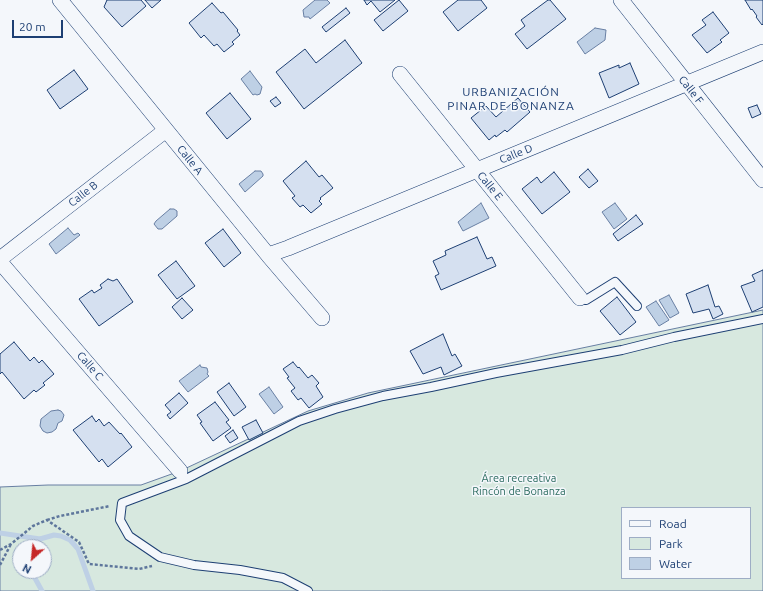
<!DOCTYPE html>
<meta charset="utf-8">
<style>
body{margin:0}
#map{position:relative;width:763px;height:591px;overflow:hidden;background:#f4f7fb;font-family:Ubuntu,sans-serif}
canvas{display:block}
.legend{position:absolute;left:621px;top:507px;width:130px;height:72px;box-sizing:border-box;background:#f4f7fb;border:1px solid #9eadc5;margin:0;padding:5px 7px;list-style:none;font-size:12px;color:#1d3f73}
.legend li{display:flex;align-items:center;gap:8px;height:20px}
.legend b{width:20px;border:1px solid #9eadc5}
.north{position:absolute;left:12px;top:539px;width:40px;height:40px;box-sizing:border-box;background:#f4f7fb;border:1px solid #9eadc5;border-radius:50%;rotate:207deg;font-size:11px;font-weight:700;line-height:16px;text-align:center;color:#1d3f73}
.north::after{content:'';display:block;margin:auto;width:14px;height:18px;background:#c62828;clip-path:polygon(50% 0,100% 100%,50% 72%,0 100%)}
.scale{position:absolute;left:12px;top:20px;width:51px;height:18px;box-sizing:border-box;border:2px solid #1d3f73;border-top:0;padding-left:5px;font-size:12px;line-height:14px;white-space:nowrap;color:#1d3f73;-webkit-text-stroke:3px #f4f7fb;paint-order:stroke}
</style>
<div id="map">
<canvas width="763" height="591"></canvas>
<ul class="legend">
<li><b style="height:5px;background:#f4f7fb"></b>Road</li>
<li><b style="height:11px;background:#d7e8df"></b>Park</li>
<li><b style="height:11px;background:#bed0e5"></b>Water</li>
</ul>
<div class="north">N</div>
<div class="scale">20 m</div>
</div>
<script>
const context = document.querySelector('canvas').getContext('2d');
context.lineJoin = 'round';
function fill(path, color) {
  context.fillStyle = color;
  context.fill(path, 'evenodd');
}
function poly(rows) {
  const path = new Path2D();
  for (const r of rows) {
    path.moveTo(r[0], r[1]);
    for (let i = 2; i < r.length; i += 2) path.lineTo(r[i], r[i + 1]);
  }
  return path;
}
function strokePath(path, color, width, dash) {
  context.strokeStyle = color;
  context.lineWidth = width;
  context.lineCap = dash ? 'butt' : 'round';
  context.setLineDash(dash || []);
  context.stroke(path);
}
function drawText(font, color, halo, rows, align = 'center') {
  context.font = font + ' Ubuntu,sans-serif';
  context.lineWidth = 3;
  context.setLineDash([]);
  context.textBaseline = 'middle';
  context.strokeStyle = halo;
  context.fillStyle = color;
  for (const [text, x, y, turn = 0] of rows) {
    context.save();
    context.translate(x, y);
    context.rotate((+turn || 0) * Math.PI / 180);
    context.textAlign = isNaN(turn) ? turn : align;
    if (halo) context.strokeText(text, 0, 0);
    context.fillText(text, 0, 0);
    context.restore();
  }
}
const green = poly([
 [763,310,763,591,0,591,0,487,48,485,141,485,180,471,308,411,368,393,763,310],
 [622,508,750,508,750,578,622,578,622,508],
 [20,547,44,547,44,571,20,571,20,547]
]);
fill(green, '#d7e8df');
strokePath(green, '#687fa3', 1);
const water = poly([
 [315,0,327,0,330,3,310,19,309,17,304,17,303,10,315,0],
 [595,28,606,30,605,40,585,54,577,42,595,28],
 [250,71,262,87,260,94,257,95,255,94,253,95,241,79,250,71],
 [255,171,261,171,263,174,263,176,245,192,239,184,255,171],
 [481,203,489,218,463,231,458,222,481,203],
 [615,203,627,219,614,229,602,212,615,203],
 [170,209,174,209,177,211,177,216,162,229,158,229,154,224,156,221,170,209],
 [68,228,74,235,78,233,80,235,56,254,49,244,68,228],
 [669,295,679,313,670,318,659,300,669,295],
 [656,301,669,320,659,326,646,307,656,301],
 [200,365,201,367,207,368,208,372,207,374,209,376,188,392,179,381,200,365],
 [269,387,283,407,274,414,259,394,269,387],
 [58,410,61,411,64,415,62,421,58,423,56,429,52,432,47,433,43,431,40,426,41,419,51,411,58,410]
]);
fill(water, '#bed0e5');
strokePath(water, '#687fa3', 1);
strokePath(poly([
 [0,533,40,539,54,535,61,536,70,540,78,549,93,591],
 [32,547,40,539],
 [31,571,42,591]
]), '#bed0e5', 5);
const building = poly([
 [107,0,141,0,146,6,122,27,104,7,107,0],
 [145,0,161,0,152,8,145,0],
 [364,0,395,0,380,12,371,1,367,5,364,0],
 [399,0,408,11,383,31,374,20,399,0],
 [458,0,481,0,487,8,458,31,443,12,458,0],
 [548,0,550,0,566,19,527,49,515,34,525,26,521,20,548,0],
 [745,0,763,0,763,24,762,25,756,17,757,16,752,9,751,10,745,0],
 [212,3,221,13,223,12,238,30,237,31,240,35,232,42,234,44,224,52,217,44,214,46,204,35,201,38,189,23,212,3],
 [346,8,350,13,326,32,322,27,346,8],
 [713,12,729,33,720,40,722,42,707,53,692,35,706,25,702,20,713,12],
 [345,40,362,63,304,109,276,72,305,49,316,63,345,40],
 [630,63,639,84,609,98,599,73,619,65,619,68,630,63],
 [74,70,88,89,60,109,47,90,74,70],
 [230,93,251,119,227,139,206,113,230,93],
 [276,97,281,103,275,107,270,101,276,97],
 [518,98,530,112,507,132,505,130,496,137,495,135,489,140,471,118,486,106,496,117,518,98],
 [757,105,761,114,752,118,748,108,757,105],
 [306,161,319,177,322,175,333,188,320,198,321,199,319,201,322,204,311,213,303,205,300,207,292,198,295,196,283,181,306,161],
 [588,169,598,181,589,188,579,177,588,169],
 [554,172,570,192,542,214,522,189,537,177,541,183,554,172],
 [636,215,643,224,618,241,613,234,636,215],
 [223,229,241,253,224,267,205,243,223,229],
 [477,237,487,259,492,257,496,266,441,290,435,276,439,274,433,261,446,255,445,251,477,237],
 [176,261,195,286,177,299,158,275,176,261],
 [763,270,763,307,752,312,741,286,755,281,752,275,763,270],
 [108,279,113,281,117,279,133,302,99,326,79,299,92,290,94,293,102,288,100,285,108,279],
 [708,285,715,307,719,306,723,314,713,319,709,309,693,313,686,294,708,285],
 [617,297,636,322,620,335,600,311,617,297],
 [182,298,193,310,182,319,172,307,182,298],
 [443,334,452,356,455,354,462,366,444,375,441,367,423,374,410,351,443,334],
 [14,342,30,361,34,357,39,363,42,360,54,374,43,383,45,385,36,392,34,390,24,399,2,372,0,374,0,354,14,342],
 [293,362,298,368,299,367,308,378,312,375,319,383,316,386,323,397,309,408,301,398,298,400,291,391,295,388,287,378,289,377,283,369,293,362],
 [229,383,246,407,234,416,217,392,229,383],
 [179,393,188,403,170,419,167,415,171,412,165,405,179,393],
 [215,402,229,420,226,422,231,428,213,441,200,423,202,422,197,415,215,402],
 [92,416,96,422,99,419,104,426,109,422,120,434,121,433,132,447,108,467,102,459,99,462,73,430,92,416],
 [256,420,263,433,249,440,242,427,256,420],
 [233,430,238,438,230,443,225,436,233,430]
]);
fill(building, '#d5e0f0');
strokePath(building, '#1d3f73', 1);
const service = poly([
 [580,298,586,300,615,282,637,306],
 [183,475,186,479,122,503,120,520,129,536,160,557,194,565,240,570,283,578,308,591],
 [186,479,299,421,335,409,383,396,431,387,496,373,622,350,674,337,763,319]
]);
const minor = poly([
 [60,0,268,255,322,318],
 [621,0,763,180],
 [400,74,580,298],
 [268,255,288,248,763,52],
 [0,259,166,130],
 [0,262,180,471]
]);
strokePath(service, '#1d3f73', 10);
strokePath(minor, '#1d3f73', 16);
strokePath(poly([
 [47,520,60,516,110,506],
 [0,550,11,544,33,526,47,520,79,542,89,564,139,569,152,566],
 [0,565,11,544]
]), '#5e769c', 2.5, [3, 2]);
strokePath(service, '#f4f7fb', 8);
strokePath(minor, '#f4f7fb', 15);
drawText('11px', '#1d3f73', '#f4f7fb', [
 ["Calle F",691,90,52],
 ["Calle D",516,154,-22],
 ["Calle A",190,160,51],
 ["Calle E",490,186,51],
 ["Calle B",83,194,-38],
 ["Calle C",90,366,49]
]);
drawText('11px', '#2c6c60', '#f4f7fb', [
 ["Área recreativa",519,478],
 ["Rincón de Bonanza",519,491]
]);
context.letterSpacing = '1px';
drawText('12px', '#1d3f73', '#f4f7fb', [
 ["URBANIZACIÓN",511,92],
 ["PINAR DE BONANZA",511,106]
]);
context.letterSpacing = '0px';
</script>
